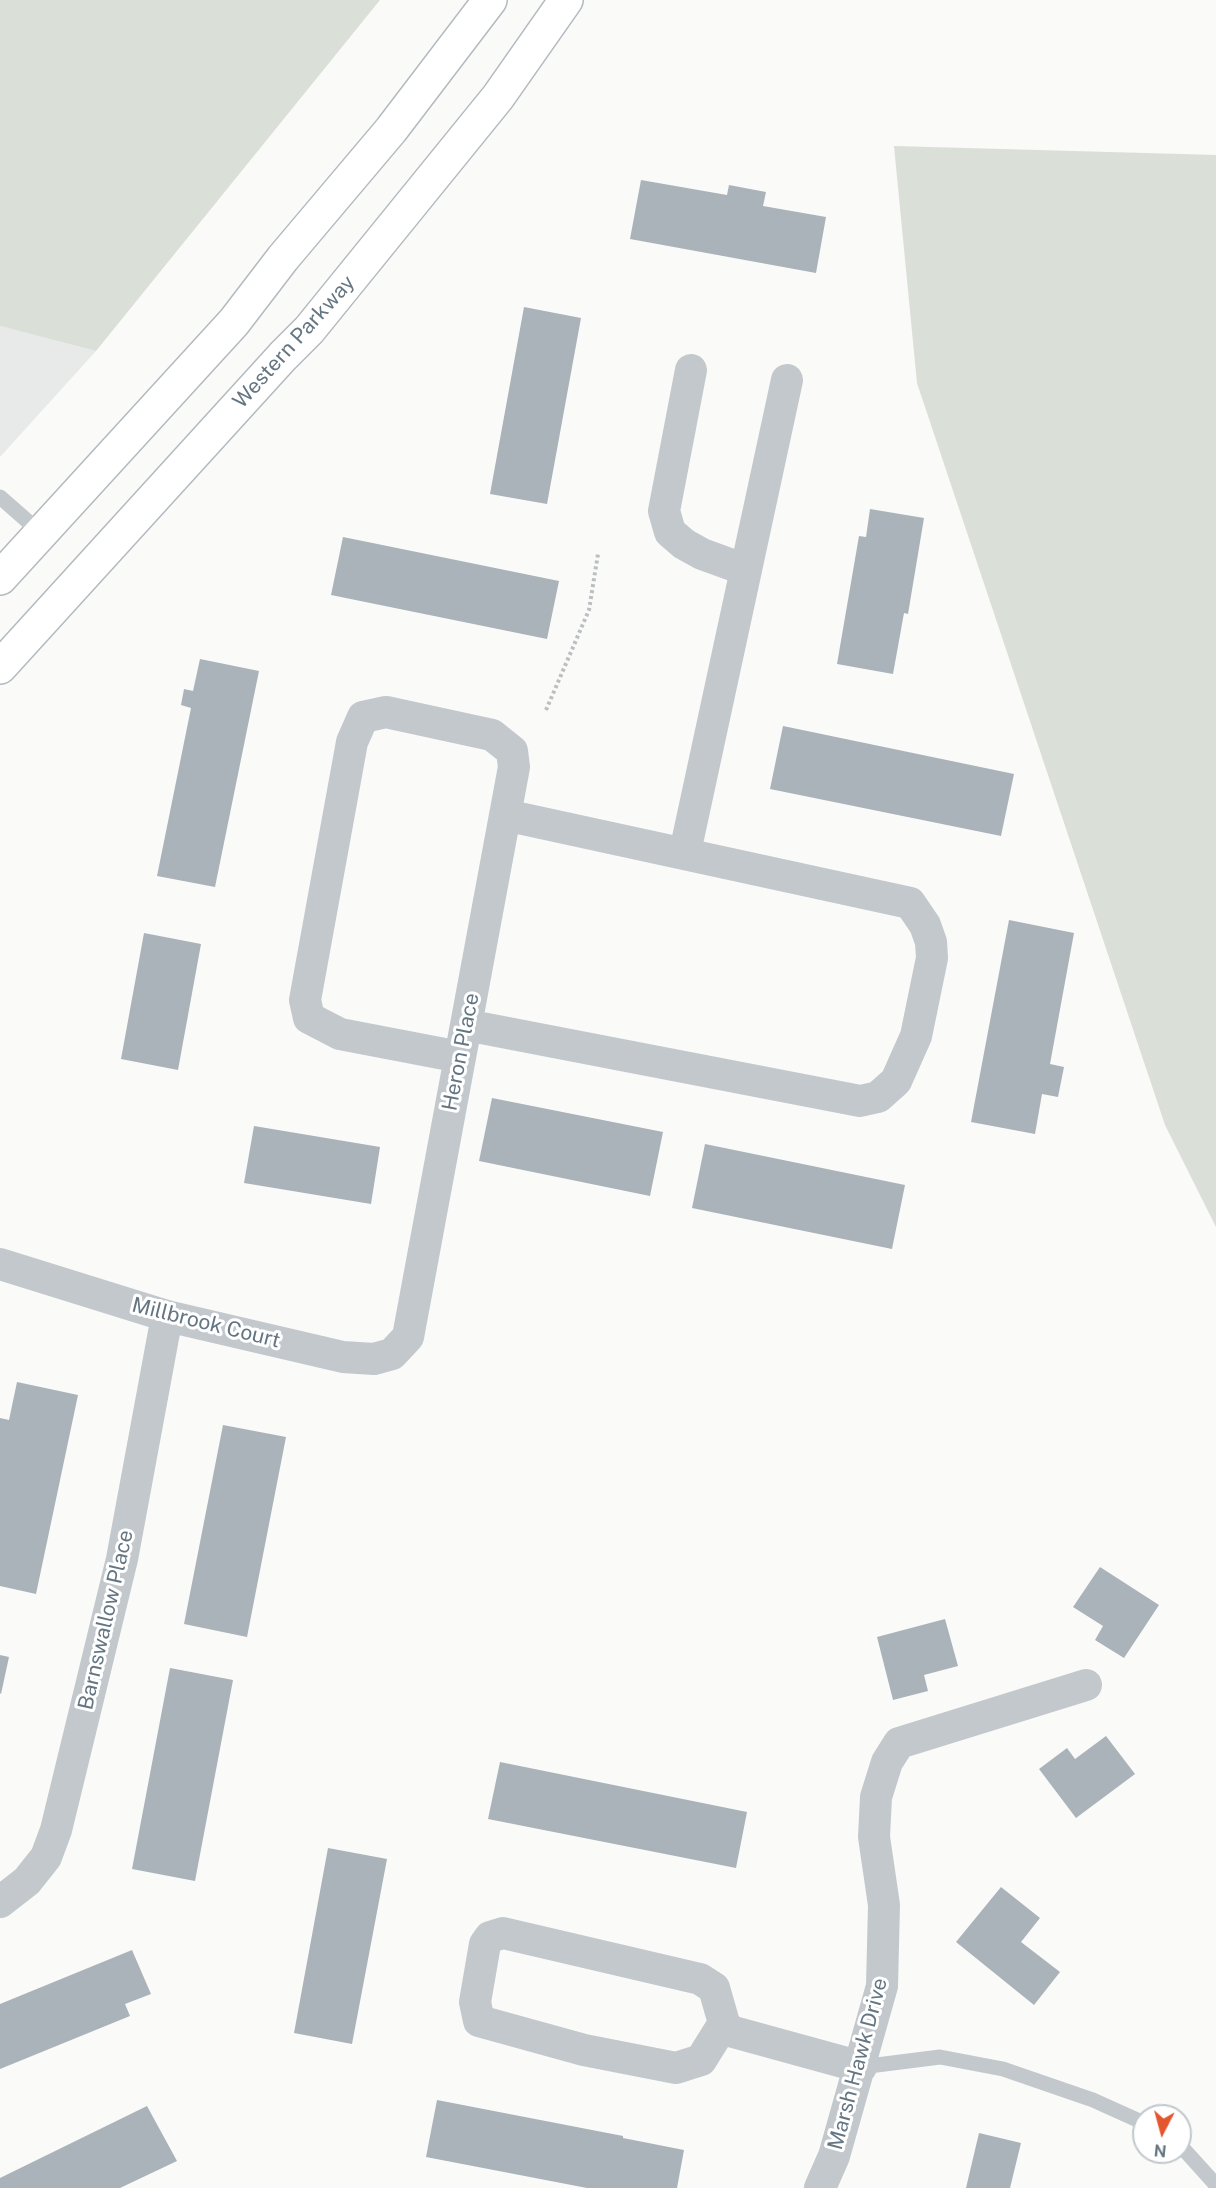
<!DOCTYPE html>
<style>
body{margin:0}
#map{position:relative;width:1216px;height:2188px;overflow:hidden;background:#fafaf8;font-family:"Public Sans",sans-serif}
canvas{display:block}
.north{position:absolute;left:1132px;top:2104px;width:60px;height:60px;box-sizing:border-box;background:#fff;border:2px solid #c1c8cd;border-radius:50%;rotate:186deg;font-size:16px;font-weight:700;line-height:24px;text-align:center;color:#657683}
.north::after{content:'';display:block;margin:auto;width:21px;height:27px;background:#e4572e;clip-path:polygon(50% 0,100% 100%,50% 72%,0 100%)}
</style>
<div id="map">
<canvas width="1216" height="2188"></canvas>
<div class="north">N</div>
</div>
<script>
const context = document.querySelector('canvas').getContext('2d');
context.lineJoin = 'round';
function fill(path, color) {
  context.fillStyle = color;
  context.fill(path, 'evenodd');
}
function poly(rows) {
  const path = new Path2D();
  for (const r of rows) {
    path.moveTo(r[0], r[1]);
    for (let i = 2; i < r.length; i += 2) path.lineTo(r[i], r[i + 1]);
  }
  return path;
}
function strokePath(path, color, width, dash) {
  context.strokeStyle = color;
  context.lineWidth = width;
  context.lineCap = dash ? 'butt' : 'round';
  context.setLineDash(dash || []);
  context.stroke(path);
}
function drawText(font, color, halo, rows, align = 'center') {
  context.font = font + ' "Public Sans",sans-serif';
  context.lineWidth = 6;
  context.setLineDash([]);
  context.textBaseline = 'middle';
  context.strokeStyle = halo;
  context.fillStyle = color;
  for (const [text, x, y, turn = 0] of rows) {
    context.save();
    context.translate(x, y);
    context.rotate((+turn || 0) * Math.PI / 180);
    context.textAlign = isNaN(turn) ? turn : align;
    if (halo) context.strokeText(text, 0, 0);
    context.fillText(text, 0, 0);
    context.restore();
  }
}
fill(poly([
 [0,326,96,351,0,457]
]), '#e8e9e9');
fill(poly([
 [0,0,380,0,96,351,0,326],
 [894,146,1216,155,1216,1227,1165,1125,917,383]
]), '#dadfd7');
fill(poly([
 [641,180,727,195,729,185,766,192,763,206,826,217,816,273,630,239],
 [524,307,581,318,547,504,490,494],
 [870,509,924,518,908,614,904,613,893,674,837,664,859,536,866,537],
 [343,537,559,581,547,639,331,595],
 [200,659,259,671,215,887,157,876,191,708,181,705,184,689,193,691],
 [783,726,1014,774,1001,836,770,789],
 [1009,920,1074,933,1050,1064,1064,1067,1058,1097,1042,1094,1035,1134,971,1122],
 [144,933,201,944,178,1070,121,1059],
 [492,1098,663,1132,650,1196,479,1161],
 [254,1126,380,1147,371,1204,244,1183],
 [705,1144,905,1185,892,1249,692,1208],
 [17,1382,78,1395,36,1594,0,1586,0,1418,9,1420],
 [223,1425,286,1437,247,1637,184,1624],
 [1100,1567,1159,1605,1124,1658,1095,1640,1103,1626,1073,1607],
 [945,1619,958,1666,924,1675,928,1691,893,1700,877,1637],
 [0,1655,9,1657,1,1694,0,1693],
 [170,1668,233,1680,195,1881,132,1869],
 [1106,1736,1135,1774,1076,1818,1039,1769,1067,1748,1075,1759],
 [500,1762,747,1812,736,1868,488,1819],
 [328,1848,387,1859,352,2044,294,2033],
 [1001,1887,1040,1918,1021,1942,1060,1972,1034,2005,956,1942],
 [132,1950,151,1994,125,2004,130,2016,0,2069,0,2004],
 [437,2100,623,2136,623,2138,684,2150,677,2188,587,2188,426,2157],
 [147,2106,177,2161,120,2188,0,2188,0,2178],
 [979,2133,1021,2143,1010,2188,966,2188]
]), '#aab3b9');
const secondary = poly([
 [0,578,234,322,283,258,391,130,490,0],
 [0,667,283,356,309,330,498,97,566,0]
]);
strokePath(secondary, '#b3babf', 36);
strokePath(poly([
 [546,710,589,610,598,554]
]), '#bbbfc2', 4, [3, 3]);
strokePath(poly([
 [0,497,41,533],
 [861,2067,940,2057,1003,2069,1093,2100,1144,2123],
 [1180,2145,1216,2185]
]), '#c3c8cc', 15);
strokePath(poly([
 [691,370,664,511,670,532,684,544,702,554,746,570],
 [685,852,787,380],
 [466,1025,860,1101,878,1097,896,1081,916,1036,932,958,931,942,925,925,910,903,505,815],
 [0,1264,167,1316,343,1357,374,1359,392,1354,408,1337,514,767,512,751,492,735,386,712,363,717,352,742,305,1000,309,1018,340,1034,460,1057],
 [0,1902,27,1881,46,1857,56,1830,122,1559,167,1316],
 [724,2023,701,2060,676,2068,584,2050,479,2021,475,2002,485,1944,490,1937,503,1933,700,1979,714,1988,724,2023,730,2031,861,2067],
 [820,2188,834,2156,882,1986,884,1905,874,1837,876,1797,887,1762,899,1743,1086,1685]
]), '#c3c8cc', 32);
strokePath(secondary, '#fff', 33);
drawText('21px', '#657683', '#fff', [
 ["Western Parkway",294,342,-48],
 ["Heron Place",461,1052,-79],
 ["Millbrook Court",206,1323,14],
 ["Barnswallow Place",106,1620,-77],
 ["Marsh Hawk Drive",858,2064,-75]
]);
</script>
